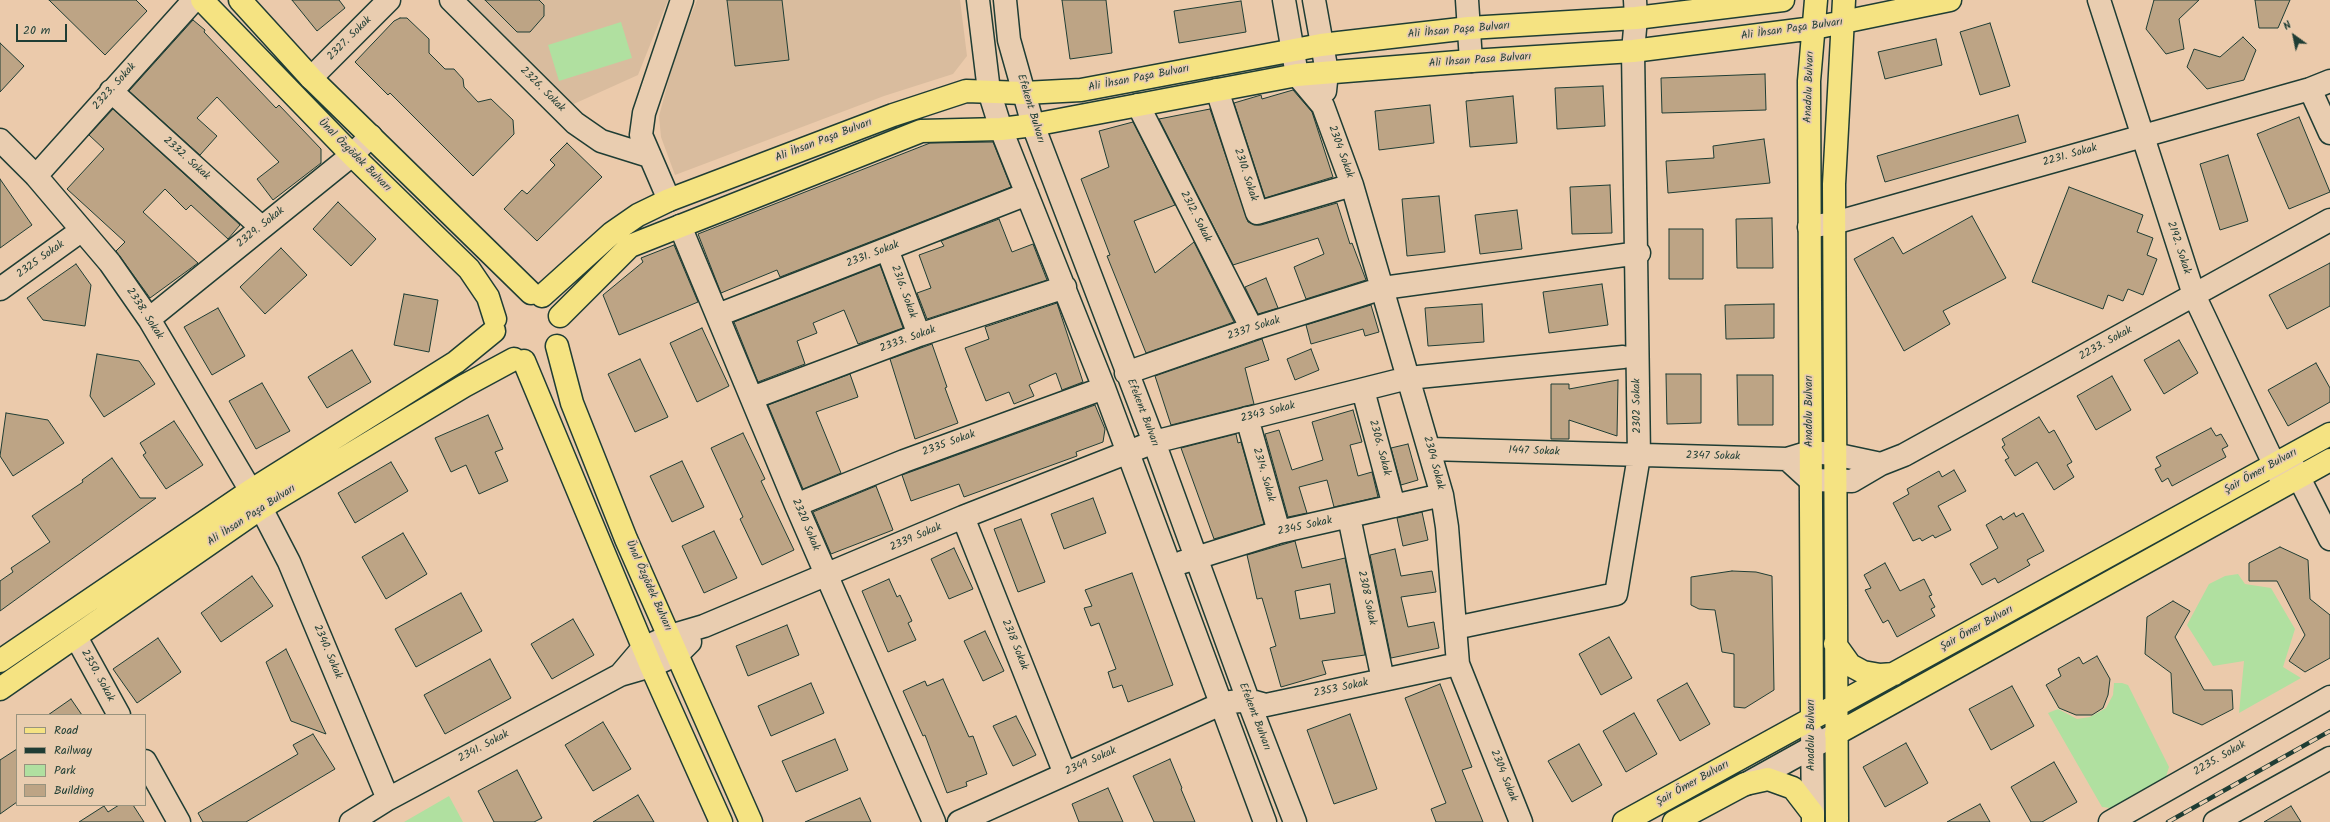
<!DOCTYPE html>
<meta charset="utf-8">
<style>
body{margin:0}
#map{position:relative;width:2330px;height:822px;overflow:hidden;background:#ebcaab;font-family:Kalam,sans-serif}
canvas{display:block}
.legend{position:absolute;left:16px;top:714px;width:130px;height:92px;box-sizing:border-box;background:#e9cdb0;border:1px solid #98937e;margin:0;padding:5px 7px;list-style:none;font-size:12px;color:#1f3d34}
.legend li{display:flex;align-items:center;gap:8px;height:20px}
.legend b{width:20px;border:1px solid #98937e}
.north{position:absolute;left:2274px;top:16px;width:40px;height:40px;-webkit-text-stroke:3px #e9cdb0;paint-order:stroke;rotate:327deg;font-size:11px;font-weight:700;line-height:16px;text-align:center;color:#1f3d34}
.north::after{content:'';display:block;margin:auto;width:14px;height:18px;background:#1f3d34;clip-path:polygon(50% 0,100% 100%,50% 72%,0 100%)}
.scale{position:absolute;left:16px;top:24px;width:51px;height:18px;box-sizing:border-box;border:2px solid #1f3d34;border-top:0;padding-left:5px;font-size:12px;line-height:14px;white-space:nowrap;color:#1f3d34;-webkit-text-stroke:3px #e9cdb0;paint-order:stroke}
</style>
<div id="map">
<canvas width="2330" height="822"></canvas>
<ul class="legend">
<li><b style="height:5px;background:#f5e382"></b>Road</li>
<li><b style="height:5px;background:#1f3d34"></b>Railway</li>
<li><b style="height:11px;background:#b0e0a0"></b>Park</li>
<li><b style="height:11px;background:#bda485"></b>Building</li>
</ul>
<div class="north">N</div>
<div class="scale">20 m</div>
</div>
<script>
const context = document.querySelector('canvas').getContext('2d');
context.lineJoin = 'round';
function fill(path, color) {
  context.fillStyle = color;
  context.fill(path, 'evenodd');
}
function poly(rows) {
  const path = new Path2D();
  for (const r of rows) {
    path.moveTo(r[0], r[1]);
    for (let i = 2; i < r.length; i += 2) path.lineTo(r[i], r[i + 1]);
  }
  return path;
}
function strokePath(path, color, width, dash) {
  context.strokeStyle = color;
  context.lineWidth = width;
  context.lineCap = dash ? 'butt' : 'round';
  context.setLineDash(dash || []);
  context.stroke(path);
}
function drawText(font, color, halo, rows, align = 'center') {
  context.font = font + ' Kalam,sans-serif';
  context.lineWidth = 3.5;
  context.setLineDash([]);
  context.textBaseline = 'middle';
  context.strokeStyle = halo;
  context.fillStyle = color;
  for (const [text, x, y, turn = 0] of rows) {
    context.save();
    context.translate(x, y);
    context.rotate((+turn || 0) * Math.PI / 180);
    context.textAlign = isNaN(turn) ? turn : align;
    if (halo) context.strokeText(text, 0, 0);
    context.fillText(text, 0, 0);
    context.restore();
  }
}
fill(poly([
 [465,0,668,0,638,75,567,107],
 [697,0,960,0,967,56,953,74,884,96,675,175,661,137,659,116,677,49]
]), '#d9bc9e');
fill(poly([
 [621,22,632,58,559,81,548,45],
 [2238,574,2245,584,2271,588,2295,629,2283,667,2301,678,2239,713,2244,661,2213,666,2187,625,2209,584,2225,576],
 [2114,683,2122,683,2128,685,2169,767,2165,780,2110,808,2102,807,2048,713,2058,709,2077,719,2090,717,2106,708,2113,695],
 [449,796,463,822,404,822]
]), '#b0e0a0');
const building = poly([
 [49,0,136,0,147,11,105,55,49,0],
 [292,0,339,0,345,8,317,31,292,0],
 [485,0,539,0,544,5,544,16,530,32,517,32,485,0],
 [727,0,782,0,789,60,735,66,727,0],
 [1062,0,1106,0,1112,53,1070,59,1062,0],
 [2154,0,2199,0,2179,19,2184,49,2166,54,2146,29,2154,0],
 [2255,0,2290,0,2278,28,2259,28,2255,0],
 [1241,1,1246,32,1179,43,1174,11,1241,1],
 [400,18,407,18,429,39,429,53,445,69,454,69,463,79,464,87,478,102,491,99,513,120,514,134,473,176,390,93,388,95,355,62,394,21,400,18],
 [193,20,205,30,204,32,276,108,279,105,321,149,321,163,273,200,257,179,279,162,217,97,197,118,217,136,200,155,129,91,193,20],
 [1990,23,2010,86,1980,95,1960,32,1990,23],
 [2243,37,2256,50,2244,80,2207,89,2187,67,2194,49,2220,57,2243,37],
 [1936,39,1942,65,1885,79,1878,52,1936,39],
 [0,43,24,66,0,92,0,43],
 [1765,74,1766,110,1662,113,1661,78,1765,74],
 [1603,86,1605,126,1557,129,1555,88,1603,86],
 [1293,90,1312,112,1333,177,1265,198,1234,103,1261,95,1262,99,1293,90],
 [1513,96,1517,143,1470,147,1466,101,1513,96],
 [1430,105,1434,143,1379,150,1375,111,1430,105],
 [113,109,240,225,228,239,191,205,186,210,165,189,143,212,198,263,150,298,116,251,125,242,67,189,104,149,89,135,113,109],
 [1210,109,1248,222,1254,225,1261,225,1337,203,1350,244,1352,243,1366,280,1306,299,1294,267,1324,254,1318,238,1233,265,1159,119,1210,109],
 [2018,115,2026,142,1885,182,1877,156,2018,115],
 [2299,117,2330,192,2289,209,2257,134,2299,117],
 [1133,122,1175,205,1134,221,1155,273,1194,242,1234,322,1146,353,1107,256,1110,255,1081,179,1109,167,1099,131,1133,122],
 [1764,139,1770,183,1668,193,1666,161,1714,158,1713,146,1764,139],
 [993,142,1011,187,780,277,777,270,721,293,698,234,930,143,993,142],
 [567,143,602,177,537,241,504,209,522,190,527,194,555,165,550,160,567,143],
 [2228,155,2248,221,2220,230,2200,164,2228,155],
 [0,179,32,225,0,248,0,179],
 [1610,185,1612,233,1572,234,1570,187,1610,185],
 [2069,187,2143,215,2137,232,2153,238,2147,255,2157,259,2143,295,2128,289,2123,301,2108,295,2103,309,2032,282,2069,187],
 [1439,196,1445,252,1407,256,1402,199,1439,196],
 [338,202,376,239,351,266,313,229,338,202],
 [1517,210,1522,249,1480,254,1475,215,1517,210],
 [1972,216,2006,278,1943,311,1950,324,1904,351,1854,259,1893,237,1903,254,1972,216],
 [1772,218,1773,268,1737,268,1736,219,1772,218],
 [999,219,1012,252,1033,244,1047,280,927,319,917,293,931,288,919,255,944,246,941,241,999,219],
 [1669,229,1703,229,1703,279,1669,279,1669,229],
 [674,245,698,302,619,335,603,295,643,262,641,258,674,245],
 [281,248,307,275,265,314,240,287,281,248],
 [2330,263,2330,306,2287,329,2269,295,2330,263],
 [76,264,91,285,85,326,43,320,27,298,76,264],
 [880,265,903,328,858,344,844,310,813,323,817,333,797,341,805,364,758,382,734,322,880,265],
 [1266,278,1278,308,1258,314,1245,287,1266,278],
 [1602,284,1608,325,1549,333,1543,292,1602,284],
 [404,294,438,300,429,352,394,345,404,294],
 [1057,303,1083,382,1062,390,1056,373,1029,385,1034,396,1014,404,1009,392,986,401,965,348,989,339,985,327,1057,303],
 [1482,304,1484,342,1428,346,1425,308,1482,304],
 [1774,304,1774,338,1726,339,1725,305,1774,304],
 [1371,305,1379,332,1365,336,1363,329,1311,344,1306,325,1371,305],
 [218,308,245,356,212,375,184,327,218,308],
 [702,328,729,386,697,402,670,343,702,328],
 [1262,339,1269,360,1245,368,1254,404,1171,425,1155,376,1262,339],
 [2179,340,2198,373,2164,394,2144,360,2179,340],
 [932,344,947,387,945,388,958,423,915,439,890,359,932,344],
 [1311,349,1319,370,1295,380,1287,359,1311,349],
 [352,350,371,382,327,408,308,377,352,350],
 [97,354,139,361,155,384,104,417,90,396,97,354],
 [640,359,668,417,635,432,608,374,640,359],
 [2316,363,2330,388,2330,402,2288,426,2268,390,2316,363],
 [850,374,858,397,816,412,841,473,803,489,768,405,850,374],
 [1666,374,1701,374,1701,423,1667,424,1666,374],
 [1737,375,1773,375,1773,425,1738,425,1737,375],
 [2112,376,2131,410,2096,430,2077,396,2112,376],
 [1618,380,1617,436,1569,420,1569,439,1551,439,1551,384,1569,384,1569,389,1618,380],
 [262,383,290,431,256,449,229,401,262,383],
 [1095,405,1105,429,1103,442,1076,452,1077,456,964,497,959,484,911,501,902,475,1095,405],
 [1353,410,1362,442,1350,445,1358,476,1372,472,1378,497,1334,507,1327,480,1299,487,1307,513,1288,517,1265,434,1279,430,1292,470,1323,460,1312,422,1353,410],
 [6,413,48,420,64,443,13,476,0,456,6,413],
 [488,415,503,449,495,452,508,481,479,494,466,465,451,472,435,438,488,415],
 [2039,417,2049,433,2054,430,2072,462,2067,465,2074,477,2054,490,2037,462,2015,476,2005,460,2009,458,2002,447,2005,445,2002,439,2039,417],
 [174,421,203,465,166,489,143,455,146,453,140,443,174,421],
 [2211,428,2216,436,2221,434,2228,446,2222,449,2226,457,2172,486,2168,478,2162,482,2155,469,2161,466,2156,457,2211,428],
 [743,433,765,479,761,481,794,550,762,565,740,519,743,517,711,448,743,433],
 [1236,434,1238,443,1241,442,1264,524,1214,539,1181,448,1236,434],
 [1408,444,1418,480,1401,485,1391,448,1408,444],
 [112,458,140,498,156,498,0,611,0,581,13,572,11,568,50,542,32,516,83,482,82,480,112,458],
 [682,461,704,507,672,522,650,476,682,461],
 [391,462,408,491,355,523,338,493,391,462],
 [1954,470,1966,491,1938,506,1951,530,1935,538,1933,535,1922,541,1920,538,1913,541,1893,503,1909,494,1907,489,1939,471,1942,477,1954,470],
 [876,486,893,530,831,554,813,512,876,486],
 [1093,498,1106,533,1064,549,1051,514,1093,498],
 [1422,512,1428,540,1403,546,1397,518,1422,512],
 [2014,513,2016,517,2023,513,2044,551,2027,560,2030,565,1998,583,1995,578,1982,585,1970,564,1998,548,1986,525,2001,516,2003,520,2014,513],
 [1021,519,1045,582,1018,592,994,529,1021,519],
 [714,531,737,578,704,593,682,546,714,531],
 [403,533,427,574,386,599,362,557,403,533],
 [1295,541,1302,568,1345,558,1365,655,1322,661,1326,674,1281,687,1270,648,1276,646,1262,598,1257,599,1247,555,1295,541],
 [1330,584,1335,613,1300,619,1295,591,1330,584],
 [2280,547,2308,560,2310,599,2330,615,2330,658,2305,672,2289,661,2305,635,2277,581,2249,581,2249,563,2280,547],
 [954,548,973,589,949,599,931,559,954,548],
 [1395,549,1401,576,1432,571,1436,592,1401,597,1408,627,1434,622,1439,648,1391,658,1370,555,1395,549],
 [1885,563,1900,591,1924,579,1932,595,1929,596,1935,607,1931,609,1935,616,1897,637,1888,620,1883,623,1865,590,1871,588,1864,575,1885,563],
 [1732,571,1756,572,1772,576,1774,690,1745,708,1734,707,1734,654,1722,652,1715,610,1699,609,1691,605,1691,577,1732,571],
 [1132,573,1173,685,1128,702,1122,685,1113,688,1108,672,1116,669,1099,623,1091,626,1084,608,1092,606,1085,590,1132,573],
 [252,576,273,606,221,642,201,613,252,576],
 [889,579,897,597,900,595,912,621,908,623,916,640,888,652,862,591,889,579],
 [461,593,482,631,416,667,395,629,461,593],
 [2173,601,2190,611,2175,637,2204,690,2232,690,2233,709,2202,725,2173,713,2171,673,2145,654,2147,617,2173,601],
 [573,619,594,655,552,679,531,644,573,619],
 [787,625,799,655,748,676,736,646,787,625],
 [985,631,1004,671,983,681,964,641,985,631],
 [1609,637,1632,678,1601,695,1579,654,1609,637],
 [158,638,181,672,137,703,113,669,158,638],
 [286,649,326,734,291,721,266,662,286,649],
 [2097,656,2110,679,2108,695,2103,708,2092,715,2076,715,2059,708,2046,685,2061,676,2058,669,2079,657,2083,664,2097,656],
 [490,659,511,698,445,734,424,695,490,659],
 [943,679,969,737,973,736,987,774,966,782,967,786,947,793,925,735,923,736,903,691,925,681,927,686,943,679],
 [811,683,824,713,771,736,758,706,811,683],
 [1687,683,1710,724,1680,741,1657,700,1687,683],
 [1440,684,1472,767,1462,770,1483,822,1436,822,1431,809,1446,803,1405,698,1440,684],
 [2012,686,2034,726,1991,750,1969,709,2012,686],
 [71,699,82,715,48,715,71,699],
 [1634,713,1657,754,1626,772,1603,731,1634,713],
 [1350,714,1377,789,1334,804,1307,730,1350,714],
 [1016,716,1036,755,1013,766,993,726,1016,716],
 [603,722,631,769,593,791,565,745,603,722],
 [313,734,335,769,246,822,203,822,198,813,298,754,293,745,313,734],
 [835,739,848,770,796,792,782,761,835,739],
 [1906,743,1928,783,1885,807,1863,767,1906,743],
 [1579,744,1602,785,1572,802,1548,761,1579,744],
 [17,749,17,802,0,814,0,760,17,749],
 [1170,759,1182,788,1181,789,1195,822,1154,822,1133,776,1170,759],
 [2054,762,2077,802,2042,822,2031,822,2011,787,2054,762],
 [517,770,542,818,534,822,494,822,478,791,517,770],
 [1108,788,1123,822,1079,822,1072,804,1108,788],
 [638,795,654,822,593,822,638,795],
 [860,798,871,822,805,822,860,798],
 [1980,804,1990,822,1947,822,1980,804],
 [119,805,133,805,144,822,79,822,104,806,108,812,119,805],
 [2291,806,2301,822,2264,822,2291,806]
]);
fill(building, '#bda485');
strokePath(building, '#1f3d34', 1);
const minor = poly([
 [451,0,575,123,601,141,649,156],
 [978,0,989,91,1001,129,1104,388,1265,822],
 [1005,0,1009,40,1033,125,1154,442,1248,700,1295,822],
 [1284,0,1297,75,1323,106,1352,185,1442,495,1447,527,1458,664,1521,822],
 [1314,0,1327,72,1325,91],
 [1467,0,1471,61],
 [2099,0,2194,295,2283,483],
 [311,78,389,0],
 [2310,89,2330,133],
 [1217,90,1257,213,1352,185],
 [111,91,261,227],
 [1138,105,1252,329],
 [0,140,36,176,110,263,149,319,261,508,289,562,388,799],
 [36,176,194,0],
 [669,200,641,135,644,113,682,0],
 [680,226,796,505,934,822],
 [1809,227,1834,223,2310,89,2330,81],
 [887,249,919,335],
 [0,289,82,230],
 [718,315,1027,194],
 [149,319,352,155,371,136],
 [1126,373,1252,329,1383,288,1639,253],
 [1363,390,1394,506],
 [752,398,919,335,1065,287],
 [1247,418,1279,532],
 [1429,449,1787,459,1810,452,1834,454,1881,464],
 [1787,459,1810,480,1852,481,1881,464,1904,455,2330,220],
 [2290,460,2330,539],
 [796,505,904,461,1104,388],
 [963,517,1065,774],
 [1349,517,1383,680],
 [1183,562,1279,532,1442,495],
 [1455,628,1616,594,1639,456,1633,51,1636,18,1635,0],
 [76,637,119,715],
 [620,675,643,648,670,636,704,626,963,517,1154,442,1408,378,1623,357],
 [1812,734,1813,814],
 [145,761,179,822],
 [1746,784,1836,734],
 [351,822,388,799,620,675,651,666,678,654,690,642],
 [959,822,1223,703,1248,700,1266,705,1458,664],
 [2110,822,2330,697],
 [2215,822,2330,758]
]);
const major = poly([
 [202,0,352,155,469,269,488,297,495,319],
 [240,0,311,78,531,293],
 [542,296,612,233,638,215,669,200,893,115,966,91,1024,93,1081,90,1321,45,1469,28,1636,18,1783,0],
 [560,316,630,246,921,131,1001,129,1033,125,1297,75,1471,61,1633,51,1814,28,1950,0],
 [557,346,572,403,626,539,751,822],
 [524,361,651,666,721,822],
 [1835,644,1850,665,1863,672,1880,675,1894,674],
 [0,661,250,491,456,362,494,331],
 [0,689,261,508,464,386,514,359],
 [1812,719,1809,81,1816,0],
 [1836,734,2330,460],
 [1624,822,2330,434],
 [1674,822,1745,784,1768,779,1793,788,1813,814,1813,822],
 [1837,822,1834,184,1844,0]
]);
strokePath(minor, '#1f3d34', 25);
strokePath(major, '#1f3d34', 25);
strokePath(minor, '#e9cdb0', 22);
strokePath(major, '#f5e382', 22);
const rail = poly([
 [2168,822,2330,731]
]);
strokePath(rail, '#1f3d34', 4.5);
strokePath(rail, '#e9cdb0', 3, [9]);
drawText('11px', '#1f3d34', '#e9cdb0', [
 ["Ali İhsan Paşa Bulvarı",1792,30,-8],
 ["Ali İhsan Paşa Bulvarı",1459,31,-5],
 ["2327. Sokak",350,39,-45],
 ["Ali Ihsan Pasa Bulvarı",1480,61,-4],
 ["Ali İhsan Paşa Bulvarı",1139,79,-11],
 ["2323. Sokak",115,87,-48],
 ["Anadolu Bulvarı",1810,87,-88],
 ["2326. Sokak",542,90,45],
 ["Efekent Bulvarı",1030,109,73],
 ["Ali İhsan Paşa Bulvarı",824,141,-21],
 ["2304 Sokak",1340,152,70],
 ["Ünal Özgödek Bulvarı",354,156,45],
 ["2231. Sokak",2070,156,-16],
 ["2332. Sokak",186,159,42],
 ["2310. Sokak",1245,175,72],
 ["2312. Sokak",1195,217,63],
 ["2329. Sokak",261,228,-39],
 ["2192. Sokak",2178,248,72],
 ["2331. Sokak",873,255,-21],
 ["2325 Sokak",41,260,-36],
 ["2316. Sokak",903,292,70],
 ["2338. Sokak",144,314,57],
 ["2337 Sokak",1254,329,-18],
 ["2333. Sokak",908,340,-20],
 ["2233. Sokak",2106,344,-29],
 ["2302 Sokak",1638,406,-91],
 ["Anadolu Bulvarı",1810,411,-90],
 ["Efekent Bulvarı",1142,413,69],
 ["2343 Sokak",1268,413,-14],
 ["2335 Sokak",949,444,-20],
 ["2306. Sokak",1379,448,75],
 ["1447 Sokak",1534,452,2],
 ["2347 Sokak",1713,457,1],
 ["2304 Sokak",1433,463,75],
 ["Şair Ömer Bulvarı",2261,472,-29],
 ["2314. Sokak",1263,475,74],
 ["Ali İhsan Paşa Bulvarı",252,516,-33],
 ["2320 Sokak",805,525,67],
 ["2345 Sokak",1305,527,-12],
 ["2339 Sokak",916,538,-23],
 ["Ünal Özgödek Bulvarı",648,586,66],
 ["2308 Sokak",1366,598,78],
 ["Şair Ömer Bulvarı",1977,629,-29],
 ["2318 Sokak",1014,645,68],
 ["2340. Sokak",327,652,67],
 ["2350. Sokak",97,676,61],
 ["2353 Sokak",1341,689,-12],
 ["Efekent Bulvarı",1254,717,69],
 ["Anadolu Bulvarı",1812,735,-90],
 ["2341. Sokak",484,747,-28],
 ["2235. Sokak",2220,759,-30],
 ["2349 Sokak",1091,762,-24],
 ["2304 Sokak",1503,776,68],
 ["Şair Ömer Bulvarı",1693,784,-29]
]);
</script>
